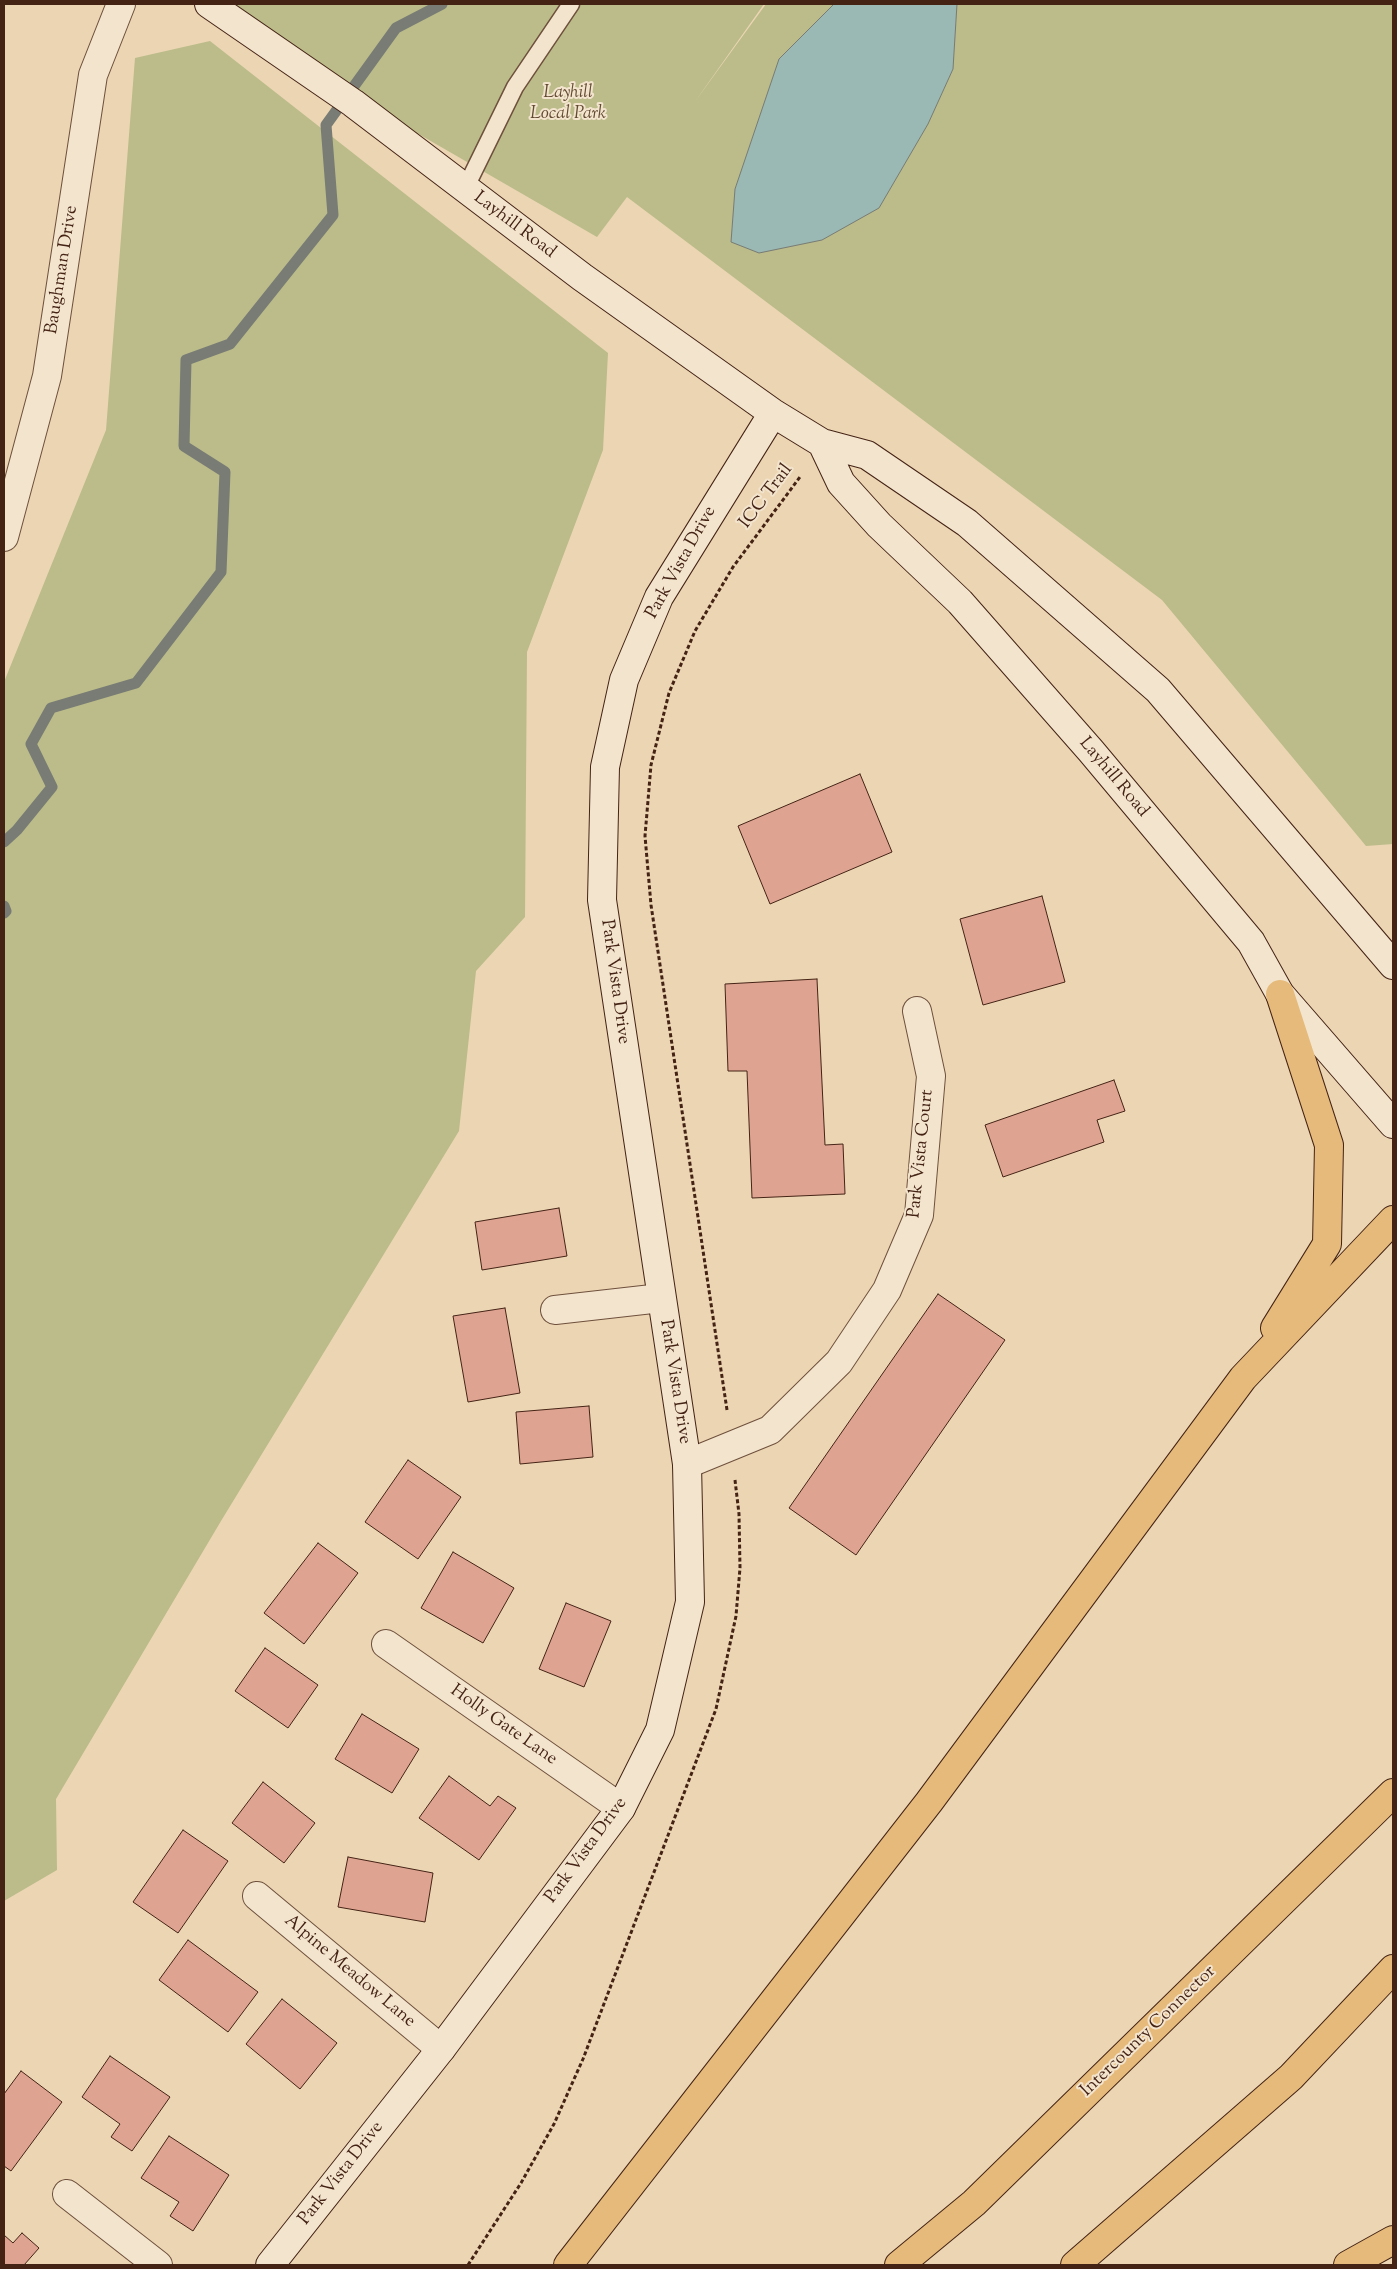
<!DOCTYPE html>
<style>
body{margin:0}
#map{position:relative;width:1397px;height:2269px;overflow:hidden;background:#ecd5b3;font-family:"Sorts Mill Goudy",serif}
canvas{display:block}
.frame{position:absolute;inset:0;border:5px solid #442315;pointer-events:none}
</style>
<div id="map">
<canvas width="1397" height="2269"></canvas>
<div class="frame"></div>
</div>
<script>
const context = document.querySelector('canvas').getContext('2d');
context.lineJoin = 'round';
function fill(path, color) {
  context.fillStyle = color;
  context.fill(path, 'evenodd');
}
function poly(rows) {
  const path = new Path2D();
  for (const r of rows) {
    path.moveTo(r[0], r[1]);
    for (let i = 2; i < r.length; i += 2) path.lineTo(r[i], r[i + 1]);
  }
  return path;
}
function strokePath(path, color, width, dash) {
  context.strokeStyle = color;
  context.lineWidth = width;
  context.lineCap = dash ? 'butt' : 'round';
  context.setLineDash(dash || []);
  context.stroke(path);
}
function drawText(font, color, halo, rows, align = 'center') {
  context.font = font + ' "Sorts Mill Goudy",serif';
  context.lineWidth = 4;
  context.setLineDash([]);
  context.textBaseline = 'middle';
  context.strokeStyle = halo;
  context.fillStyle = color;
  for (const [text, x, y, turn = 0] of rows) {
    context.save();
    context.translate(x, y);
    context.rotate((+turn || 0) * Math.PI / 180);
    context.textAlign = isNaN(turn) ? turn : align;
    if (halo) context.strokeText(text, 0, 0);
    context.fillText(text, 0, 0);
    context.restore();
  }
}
fill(poly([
 [235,4,764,4,694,103,766,4,1393,4,1393,844,1366,846,1162,600,627,197,597,237,403,125],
 [210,41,608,353,603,450,527,652,525,917,476,971,459,1131,221,1521,56,1799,57,1870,4,1901,4,682,106,430,135,58]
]), '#bbbc8a');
const water = poly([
 [834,4,957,4,953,69,928,124,879,208,822,240,759,253,731,242,735,189,779,59,834,4]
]);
fill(water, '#9ab8b4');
strokePath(water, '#787c74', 1);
strokePath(poly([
 [4,842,17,830,52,787,31,744,51,708,136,683,221,572,225,472,184,446,186,360,230,344,333,215,326,125,396,28,442,4],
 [4,906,6,911,4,913]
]), '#787c74', 11);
const building = poly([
 [860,774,892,852,770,904,738,826,860,774],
 [1042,896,1065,982,983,1005,960,919,1042,896],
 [817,979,825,1145,843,1144,845,1194,752,1198,747,1071,728,1071,725,984,817,979],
 [1114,1080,1125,1111,1097,1120,1104,1142,1003,1177,985,1125,1114,1080],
 [559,1208,567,1256,482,1270,475,1222,559,1208],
 [938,1294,1005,1340,856,1555,789,1508,938,1294],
 [505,1308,520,1393,468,1402,453,1316,505,1308],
 [589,1406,593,1457,520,1464,516,1412,589,1406],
 [408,1460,461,1497,418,1559,365,1522,408,1460],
 [318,1543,358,1573,304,1644,264,1613,318,1543],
 [453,1552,514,1588,483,1643,421,1608,453,1552],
 [566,1603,611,1621,584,1687,539,1669,566,1603],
 [265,1648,318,1685,288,1728,235,1691,265,1648],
 [362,1714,419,1749,392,1793,335,1759,362,1714],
 [449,1776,490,1806,498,1796,516,1808,479,1860,419,1818,449,1776],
 [263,1782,315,1823,284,1863,232,1823,263,1782],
 [183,1830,228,1861,178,1933,133,1902,183,1830],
 [348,1857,433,1873,425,1922,338,1907,348,1857],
 [188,1940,258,1992,228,2032,159,1980,188,1940],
 [282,1999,337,2043,300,2089,246,2044,282,1999],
 [110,2056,170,2097,132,2151,111,2137,120,2124,82,2097,110,2056],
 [21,2071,62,2102,11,2171,4,2166,4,2094,21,2071],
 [169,2136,229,2175,193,2231,170,2216,179,2202,141,2178,169,2136],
 [22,2233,39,2248,24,2265,4,2265,4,2235,13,2243,22,2233]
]);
fill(building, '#dfa392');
strokePath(building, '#442315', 1);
const lane = poly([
 [465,189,515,87,571,4]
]);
const street = poly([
 [4,537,47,376,93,75,121,4],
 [555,1310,661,1298],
 [687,1464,770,1430,839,1362,887,1290,919,1215,931,1076,917,1011],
 [386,1644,621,1808],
 [257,1896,441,2049],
 [67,2194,158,2265]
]);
const secondary = poly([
 [209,4,353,103,582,277,773,413,822,443,867,455,967,523,1158,690,1393,965],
 [822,443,841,483,879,525,960,602,1091,751,1251,942,1280,994,1393,1124],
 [270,2265,441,2049,621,1808,660,1730,690,1602,687,1464,602,900,605,767,624,680,659,597,773,413]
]);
const highway = poly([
 [1275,1328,1327,1244,1329,1145,1280,994],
 [568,2265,929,1802,1243,1378,1393,1220],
 [899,2265,974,2203,1393,1793],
 [1075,2265,1291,2077,1393,1969],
 [1348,2265,1393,2240]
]);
strokePath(lane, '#6e503c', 19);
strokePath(street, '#6e503c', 30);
strokePath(secondary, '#442315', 30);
strokePath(highway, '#442315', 30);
strokePath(poly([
 [727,1410,651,905,645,836,651,765,669,693,695,631,733,567,800,477],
 [468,2265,521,2183,554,2124,583,2059,716,1709,736,1616,740,1568,739,1514,735,1480]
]), '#442315', 3, [4, 2.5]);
strokePath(lane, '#f3e4ce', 16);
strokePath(street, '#f3e4ce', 28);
strokePath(secondary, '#f3e4ce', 28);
strokePath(highway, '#e6ba7a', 28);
drawText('italic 18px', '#624932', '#f3e4ce', [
 ["Layhill",568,94],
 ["Local Park",568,115]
]);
drawText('18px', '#442315', '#f3e4ce', [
 ["Layhill Road",514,226,37],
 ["Baughman Drive",63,270,-81],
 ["ICC Trail",767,497,-53],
 ["Park Vista Drive",682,563,-61],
 ["Layhill Road",1113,778,50],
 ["Park Vista Drive",614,982,82],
 ["Park Vista Court",922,1154,-84],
 ["Park Vista Drive",674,1382,81],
 ["Holly Gate Lane",503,1726,35],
 ["Park Vista Drive",587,1851,-54],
 ["Alpine Meadow Lane",349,1972,40],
 ["Intercounty Connector",1149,2032,-44],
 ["Park Vista Drive",342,2174,-52]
]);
</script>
